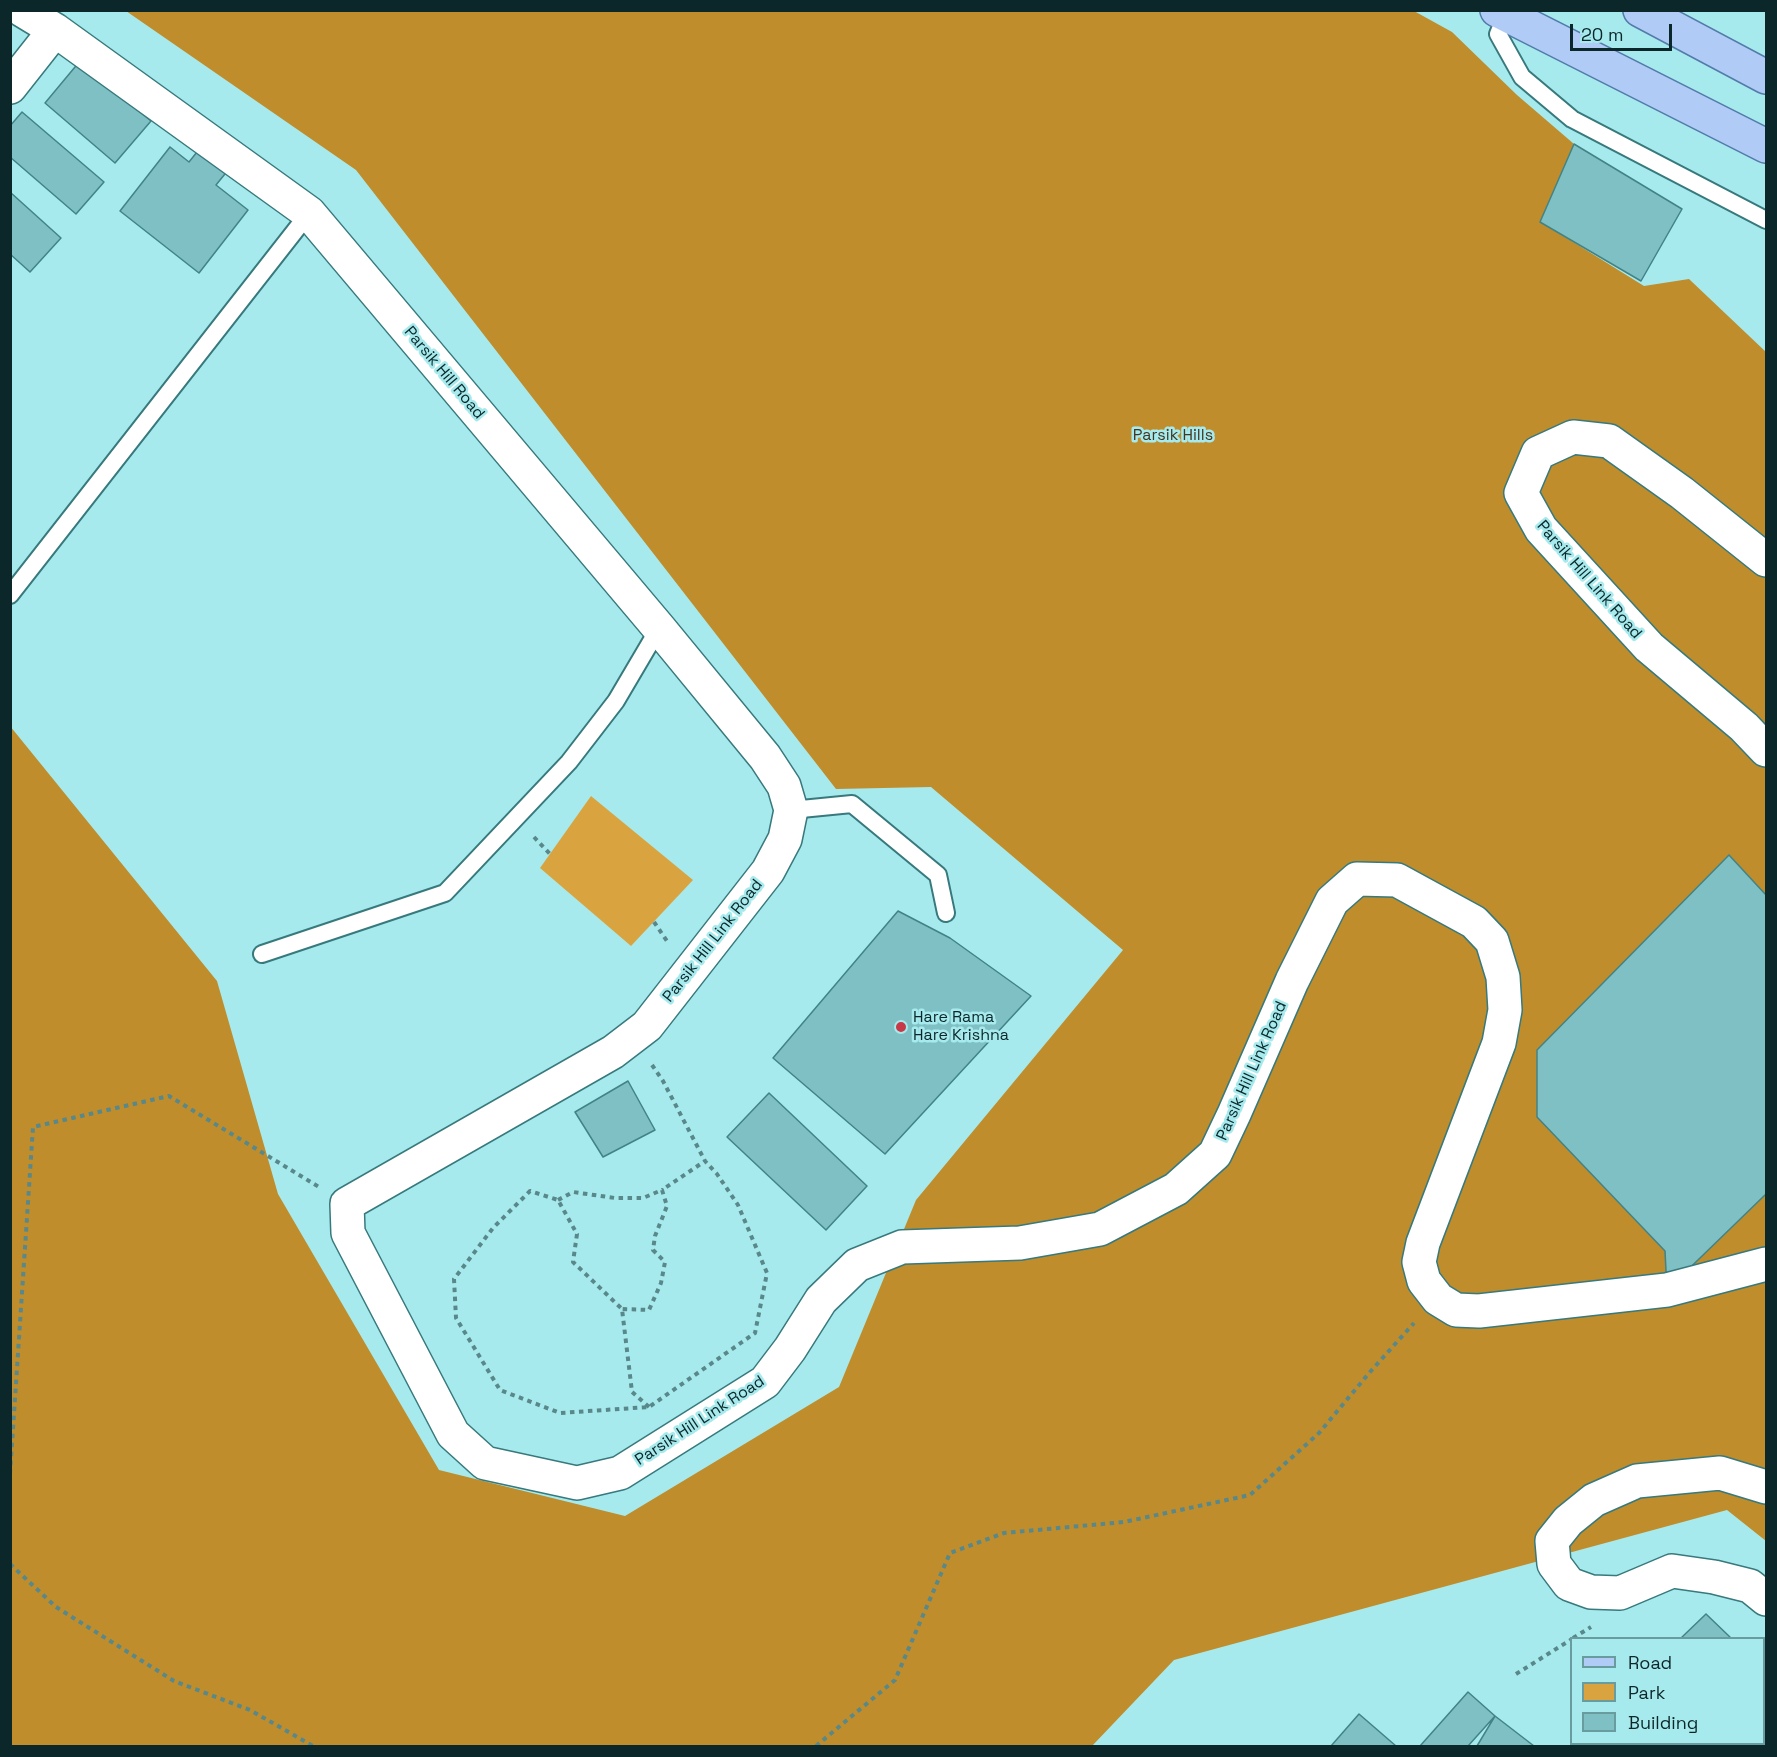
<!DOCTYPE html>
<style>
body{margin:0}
#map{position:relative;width:1777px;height:1757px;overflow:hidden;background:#a7eaed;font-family:"Space Grotesk",sans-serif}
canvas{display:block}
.frame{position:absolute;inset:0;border:12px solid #0b2729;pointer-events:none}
.legend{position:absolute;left:1570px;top:1637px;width:195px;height:108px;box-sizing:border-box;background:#a7eaed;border:2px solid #699c9f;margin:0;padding:8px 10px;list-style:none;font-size:18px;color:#0b2729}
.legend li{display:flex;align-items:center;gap:12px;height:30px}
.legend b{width:30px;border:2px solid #699c9f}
.scale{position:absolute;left:1570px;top:24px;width:102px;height:27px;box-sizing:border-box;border:3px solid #0b2729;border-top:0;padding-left:8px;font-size:18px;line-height:21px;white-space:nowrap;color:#0b2729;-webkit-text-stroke:4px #a7eaed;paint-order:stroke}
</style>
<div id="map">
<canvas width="1777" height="1757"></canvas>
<div class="frame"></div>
<ul class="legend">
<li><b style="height:8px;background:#afcbf6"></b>Road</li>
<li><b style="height:16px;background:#d9a440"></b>Park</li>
<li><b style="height:16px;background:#7ec0c3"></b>Building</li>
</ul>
<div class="scale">20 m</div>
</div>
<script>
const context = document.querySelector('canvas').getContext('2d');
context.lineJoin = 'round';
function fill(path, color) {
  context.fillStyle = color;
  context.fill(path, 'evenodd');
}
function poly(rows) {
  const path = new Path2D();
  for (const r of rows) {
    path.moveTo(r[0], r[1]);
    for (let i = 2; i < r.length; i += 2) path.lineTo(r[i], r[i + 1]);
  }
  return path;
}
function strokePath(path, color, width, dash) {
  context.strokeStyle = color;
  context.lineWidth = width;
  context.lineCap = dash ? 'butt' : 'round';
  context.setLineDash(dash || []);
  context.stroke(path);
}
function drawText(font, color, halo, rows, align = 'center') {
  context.font = font + ' "Space Grotesk",sans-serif';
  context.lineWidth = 5;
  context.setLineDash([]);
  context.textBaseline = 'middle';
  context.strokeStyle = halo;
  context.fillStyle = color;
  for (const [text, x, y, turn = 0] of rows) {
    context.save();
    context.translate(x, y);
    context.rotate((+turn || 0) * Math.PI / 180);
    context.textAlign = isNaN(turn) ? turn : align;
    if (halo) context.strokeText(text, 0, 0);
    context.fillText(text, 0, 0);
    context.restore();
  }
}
fill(poly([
 [591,796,693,880,631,946,540,868]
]), '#d9a440');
fill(poly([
 [126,11,1414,11,1452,32,1517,95,1574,144,1541,222,1644,286,1689,279,1766,352,1766,1541,1727,1510,1174,1660,1092,1746,11,1746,10,726,217,981,278,1194,439,1470,625,1516,839,1387,916,1200,1123,950,931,787,836,789,356,170]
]), '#bf8d2c');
const building = poly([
 [80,61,151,121,115,163,45,103,80,61],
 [22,112,104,182,76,214,10,157,10,126,22,112],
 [1574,144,1682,209,1641,281,1540,222,1574,144],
 [170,147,189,162,201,147,229,169,216,185,248,210,199,273,120,211,170,147],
 [10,192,61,238,30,272,10,254,10,192],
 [1729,855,1766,895,1766,1194,1667,1290,1665,1251,1537,1117,1537,1050,1729,855],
 [898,911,950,938,1031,996,885,1154,773,1058,898,911],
 [628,1081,655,1130,603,1157,575,1112,628,1081],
 [769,1093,867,1186,826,1230,727,1137,769,1093],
 [1706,1614,1731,1638,1681,1638,1706,1614],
 [1764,1670,1766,1672,1766,1733,1764,1736,1764,1670],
 [1468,1692,1495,1716,1468,1746,1420,1746,1468,1692],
 [1359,1714,1396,1746,1331,1746,1359,1714],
 [1495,1716,1534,1746,1477,1746,1495,1716],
 [1647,1744,1674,1744,1672,1746,1649,1746,1647,1744],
 [1679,1744,1757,1744,1755,1746,1677,1746,1679,1744]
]);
fill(building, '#7ec0c3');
strokePath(building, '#418386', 1.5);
const service = poly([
 [1508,10,1498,34,1522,77,1572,119,1766,220],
 [10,595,309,213],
 [791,810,852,804,938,875,946,913],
 [262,954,445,893,569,762,616,701,659,628]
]);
const minor = poly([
 [22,10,55,30,309,213,659,628,765,757,784,786,791,810,785,839,768,871,647,1026,613,1052,347,1204,348,1233,453,1434,485,1463,577,1483,620,1473,765,1382,790,1349,821,1300,857,1265,902,1247,1020,1243,1100,1229,1176,1189,1215,1154,1234,1114,1292,981,1332,901,1357,879,1397,880,1474,922,1492,941,1503,977,1505,1010,1499,1043,1423,1243,1419,1262,1424,1281,1438,1299,1456,1310,1479,1311,1667,1290,1766,1264],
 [10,87,55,30],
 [1766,560,1682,493,1609,441,1573,437,1538,453,1521,493,1541,529,1649,647,1744,727,1766,750],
 [1766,1487,1720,1473,1637,1481,1594,1500,1568,1521,1552,1541,1554,1564,1569,1584,1591,1592,1620,1593,1672,1571,1714,1577,1750,1586,1766,1599]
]);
const primary = poly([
 [1497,10,1766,146],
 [1640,10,1766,77]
]);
strokePath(service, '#37797c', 20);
strokePath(minor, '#37797c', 36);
strokePath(primary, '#537baa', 36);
strokePath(poly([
 [534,837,550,854],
 [654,922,669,944],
 [652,1065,663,1081,705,1161],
 [558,1200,573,1192,615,1198,643,1198,662,1190,667,1206,655,1236,653,1250,665,1262,661,1283,649,1310,622,1309],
 [649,1407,632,1392,622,1309,573,1262,577,1234,558,1200,530,1191,493,1228,454,1279,456,1318,500,1390,560,1413,649,1407,755,1333,767,1273,738,1205,717,1174,705,1161,662,1190],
 [10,1474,33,1127,169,1096,319,1187],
 [10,1564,56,1607,174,1681,250,1710,313,1746],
 [1573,1638,1591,1627],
 [1516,1674,1572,1639],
 [816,1746,895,1680,950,1553,1004,1533,1124,1522,1250,1495,1319,1433,1370,1372,1414,1323]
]), '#59888b', 4, [4.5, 4.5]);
strokePath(service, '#fff', 16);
strokePath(minor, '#fff', 33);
strokePath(primary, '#afcbf6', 33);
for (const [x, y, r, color] of [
 [901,1027,6,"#c83847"]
]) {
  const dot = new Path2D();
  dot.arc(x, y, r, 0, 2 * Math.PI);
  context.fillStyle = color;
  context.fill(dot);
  strokePath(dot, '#a7eaed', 2);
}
drawText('16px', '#0b2729', '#a7eaed', [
 ["Parsik Hill Road",444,373,50],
 ["Parsik Hill Link Road",1589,580,49],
 ["Parsik Hill Link Road",713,941,-52],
 ["Parsik Hill Link Road",1252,1071,-66],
 ["Parsik Hill Link Road",700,1421,-33]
]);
drawText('16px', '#423622', '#a7eaed', [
 ["Parsik Hills",1173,436]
]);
drawText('16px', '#0b2729', '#a7eaed', [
 ["Hare Rama",913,1018],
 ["Hare Krishna",913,1036]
], 'left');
</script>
